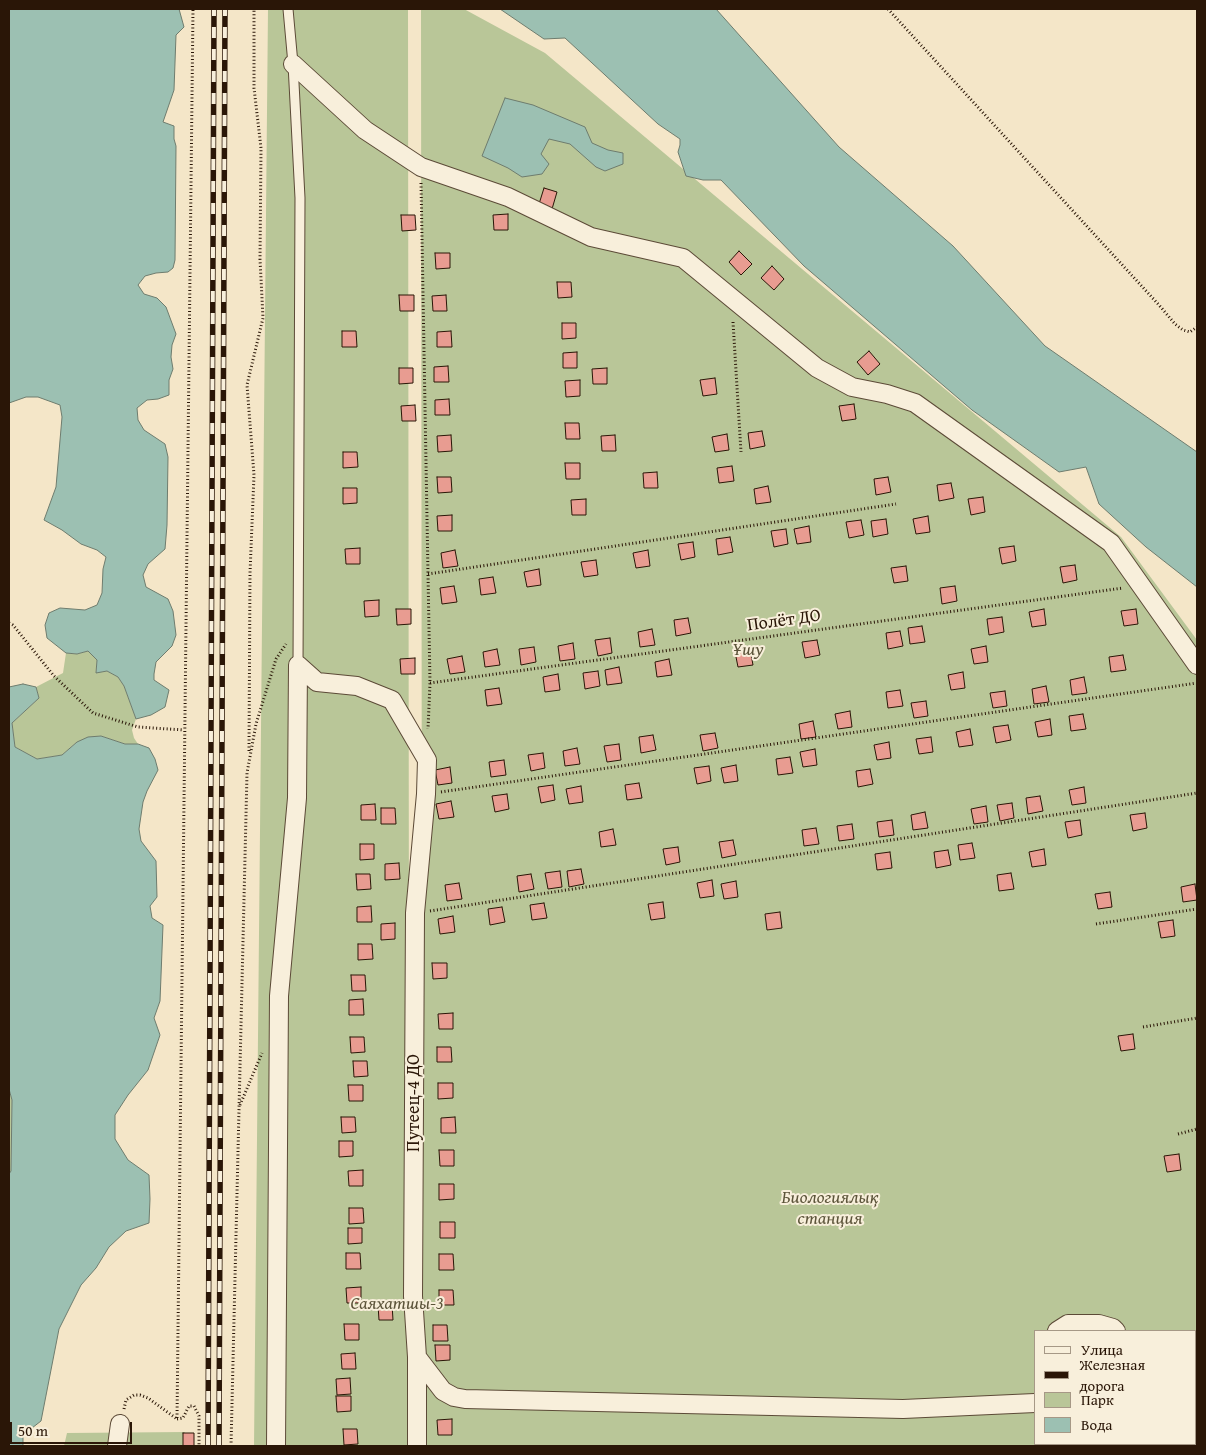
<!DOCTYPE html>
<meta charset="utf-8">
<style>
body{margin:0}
#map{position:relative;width:1206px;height:1455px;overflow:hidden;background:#f4e6c8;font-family:"Gentium Book Plus",serif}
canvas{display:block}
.frame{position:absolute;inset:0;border:10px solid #2a1607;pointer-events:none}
.legend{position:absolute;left:1034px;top:1330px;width:162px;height:115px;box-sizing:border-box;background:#f8efdb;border:1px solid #a69886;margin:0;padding:6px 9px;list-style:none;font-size:15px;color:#2a1607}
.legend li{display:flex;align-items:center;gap:10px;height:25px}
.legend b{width:25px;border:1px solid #a69886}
.scale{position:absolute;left:10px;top:1422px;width:122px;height:22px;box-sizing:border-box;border:2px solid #2a1607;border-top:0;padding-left:6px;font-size:15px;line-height:18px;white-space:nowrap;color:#2a1607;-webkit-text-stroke:4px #f8efdb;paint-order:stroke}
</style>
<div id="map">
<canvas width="1206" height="1455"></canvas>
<div class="frame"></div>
<ul class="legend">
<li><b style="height:6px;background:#f8efdb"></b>Улица</li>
<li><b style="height:6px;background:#2a1607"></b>Железная дорога</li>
<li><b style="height:14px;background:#b9c698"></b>Парк</li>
<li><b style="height:14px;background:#9cc0b2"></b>Вода</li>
</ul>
<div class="scale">50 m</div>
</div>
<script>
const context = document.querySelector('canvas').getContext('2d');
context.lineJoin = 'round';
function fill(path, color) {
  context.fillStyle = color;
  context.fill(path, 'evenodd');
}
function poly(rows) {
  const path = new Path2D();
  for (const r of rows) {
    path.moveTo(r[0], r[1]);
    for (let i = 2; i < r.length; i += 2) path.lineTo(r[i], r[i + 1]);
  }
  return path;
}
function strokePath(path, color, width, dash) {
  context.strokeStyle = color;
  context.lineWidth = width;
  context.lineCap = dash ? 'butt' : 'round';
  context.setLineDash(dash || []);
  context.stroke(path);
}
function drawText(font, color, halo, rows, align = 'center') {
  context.font = font + ' "Gentium Book Plus",serif';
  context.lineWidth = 4;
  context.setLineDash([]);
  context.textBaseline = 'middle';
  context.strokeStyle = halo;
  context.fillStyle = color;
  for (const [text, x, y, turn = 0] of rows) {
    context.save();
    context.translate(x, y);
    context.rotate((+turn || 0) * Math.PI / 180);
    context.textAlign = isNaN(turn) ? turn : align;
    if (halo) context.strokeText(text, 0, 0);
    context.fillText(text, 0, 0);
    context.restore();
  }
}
fill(poly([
 [268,9,408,9,409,1032,422,1030,421,9,464,9,545,53,1121,537,1197,640,1197,1369,1195,1370,1195,1331,1035,1331,1035,1444,1142,1444,1141,1446,254,1446],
 [88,651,97,660,96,672,107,671,118,677,124,686,136,719,132,730,134,738,138,744,125,744,101,736,77,742,62,755,37,759,15,747,12,723,39,698,36,687,63,673,66,653,77,654],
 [9,1089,12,1100,11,1171,9,1174],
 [185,1432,184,1446,64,1446,67,1433]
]), '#b9c698');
const water = poly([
 [9,9,179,9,184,27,176,35,174,90,163,122,174,126,174,139,176,146,175,260,173,268,168,272,156,273,145,276,138,285,144,294,157,298,166,307,176,334,172,345,171,357,173,369,169,380,169,395,158,399,147,400,137,408,138,420,144,430,165,444,168,457,167,525,165,549,148,564,143,575,146,587,168,599,173,611,176,635,172,646,156,662,154,674,154,680,169,690,165,707,151,715,136,719,124,686,118,677,107,671,96,673,97,660,88,651,77,654,66,653,47,638,45,625,49,613,60,608,85,610,97,605,102,593,103,569,106,557,97,550,81,544,62,530,44,520,56,487,62,417,60,405,38,397,26,397,9,403,9,9],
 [500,9,716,9,839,147,953,246,1045,346,1197,452,1197,587,1146,547,1099,504,1086,467,1059,472,972,410,804,266,721,180,703,180,686,176,678,152,680,145,680,139,658,124,565,38,544,39,500,9],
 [505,98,533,105,585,127,592,143,608,150,623,153,623,164,605,171,596,167,570,144,549,139,541,154,549,164,542,174,522,177,508,168,482,156,505,98],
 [23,684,36,687,39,698,12,723,15,747,37,759,62,755,77,742,88,737,101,736,125,744,138,744,149,748,155,759,158,770,147,791,143,802,139,829,141,841,156,861,157,897,150,906,152,918,163,925,160,1001,154,1018,160,1035,148,1070,128,1095,115,1115,115,1139,128,1160,149,1175,150,1199,149,1223,126,1231,109,1247,96,1268,81,1285,59,1329,41,1421,23,1435,23,1446,9,1446,9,1174,11,1171,12,1100,9,1089,9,687,23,684],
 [1197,1374,1197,1446,1147,1446,1148,1444,1195,1444,1195,1377,1197,1374]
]);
fill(water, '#9cc0b2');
strokePath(water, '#6e7c6e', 1);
const building = poly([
 [544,188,557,192,552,209,539,204,544,188],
 [508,214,508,230,494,230,493,215,508,214],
 [401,215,415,215,416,230,402,231,401,215],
 [739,251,752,264,741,275,729,262,739,251],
 [435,253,450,253,450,268,436,269,435,253],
 [772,266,784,279,774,290,761,278,772,266],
 [557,282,571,282,572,297,558,298,557,282],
 [399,295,414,295,414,311,400,311,399,295],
 [446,295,447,311,433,311,432,296,446,295],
 [562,323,576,323,576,338,562,339,562,323],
 [342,331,356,331,357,347,342,347,342,331],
 [451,331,452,347,437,347,437,332,451,331],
 [869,351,880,364,868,375,857,362,869,351],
 [577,352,577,368,563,368,563,353,577,352],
 [448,366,449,382,434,382,434,367,448,366],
 [399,368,413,368,413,383,399,384,399,368],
 [607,368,607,384,593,384,592,369,607,368],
 [715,378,717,394,703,396,700,380,715,378],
 [580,380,580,396,566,397,565,381,580,380],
 [449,399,450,415,435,415,435,400,449,399],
 [854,404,856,419,842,421,839,406,854,404],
 [415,405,416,421,402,421,401,406,415,405],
 [565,423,579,423,580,439,566,439,565,423],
 [762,431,765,446,750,449,748,433,762,431],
 [727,434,729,450,715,452,712,437,727,434],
 [451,435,452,451,438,452,437,436,451,435],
 [615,435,616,451,602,451,601,436,615,435],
 [343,452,357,452,358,467,343,468,343,452],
 [565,463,580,463,580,479,566,479,565,463],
 [732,466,734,481,719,483,717,468,732,466],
 [657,472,658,488,644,488,643,473,657,472],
 [437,477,451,477,452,492,438,493,437,477],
 [888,477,891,492,876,495,874,479,888,477],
 [951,483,954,498,939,501,937,485,951,483],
 [768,486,771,502,756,504,754,489,768,486],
 [343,488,357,488,357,503,343,504,343,488],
 [983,497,985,512,971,515,968,499,983,497],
 [586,499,586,515,572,515,571,500,586,499],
 [452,515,452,531,438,531,437,516,452,515],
 [928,516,930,532,916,534,913,519,928,516],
 [886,519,888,534,873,537,871,521,886,519],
 [861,520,864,535,849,538,846,522,861,520],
 [809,526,811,542,797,544,794,529,809,526],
 [786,529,788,544,774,547,771,531,786,529],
 [730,537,733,552,718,555,716,539,730,537],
 [693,542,695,557,681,560,678,544,693,542],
 [1014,546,1016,561,1002,564,999,548,1014,546],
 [360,548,360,564,346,564,345,549,360,548],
 [455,550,458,566,443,568,441,553,455,550],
 [648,550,650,566,636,568,633,553,648,550],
 [596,560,598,575,584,577,581,562,596,560],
 [1075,565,1077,580,1063,583,1060,567,1075,565],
 [906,566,908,581,894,583,891,568,906,566],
 [539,569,541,585,527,587,524,572,539,569],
 [493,577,496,593,481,595,479,579,493,577],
 [454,586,457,602,442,604,440,588,454,586],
 [955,586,957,601,942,604,940,588,955,586],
 [379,600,379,616,365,617,364,601,379,600],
 [396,609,411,609,411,624,397,625,396,609],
 [1044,609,1046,625,1032,627,1029,612,1044,609],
 [1136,609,1138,624,1124,626,1121,611,1136,609],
 [1002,617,1004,632,989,635,987,619,1002,617],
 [688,618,691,633,676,636,674,620,688,618],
 [922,626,925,642,910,644,908,628,922,626],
 [652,629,655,645,640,647,638,632,652,629],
 [900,631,903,646,888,649,886,633,900,631],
 [610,638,612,653,598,656,595,640,610,638],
 [817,640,820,655,805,658,802,642,817,640],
 [573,643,575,659,560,661,558,646,573,643],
 [986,646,988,662,974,664,971,649,986,646],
 [534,647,536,662,521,665,519,649,534,647],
 [497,649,500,665,485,667,483,652,497,649],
 [750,649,753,665,738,667,735,652,750,649],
 [1123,655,1126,670,1111,672,1109,657,1123,655],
 [462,656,465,672,450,674,447,659,462,656],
 [415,658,415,674,401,674,400,659,415,658],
 [669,659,672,675,657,677,655,662,669,659],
 [619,667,622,683,607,685,605,670,619,667],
 [598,671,600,686,585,689,583,673,598,671],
 [963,672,965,688,951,690,948,675,963,672],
 [558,674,560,690,545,692,543,677,558,674],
 [1084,677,1087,693,1072,695,1070,680,1084,677],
 [1046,686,1049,702,1034,704,1032,689,1046,686],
 [499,688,502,704,487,706,485,690,499,688],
 [900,690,903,706,888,708,886,692,900,690],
 [1005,691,1007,706,993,708,990,693,1005,691],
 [926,701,928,716,914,718,911,703,926,701],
 [850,711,852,727,838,729,835,714,850,711],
 [1083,714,1086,729,1071,731,1069,716,1083,714],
 [1050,719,1052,735,1038,737,1035,722,1050,719],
 [813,721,816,737,801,739,799,724,813,721],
 [1008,725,1011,740,996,743,993,727,1008,725],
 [970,729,973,745,959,747,956,732,970,729],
 [715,733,718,748,703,751,700,735,715,733],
 [653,735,656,750,641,753,639,737,653,735],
 [931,737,933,752,919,754,916,739,931,737],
 [889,742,891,758,877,760,874,745,889,742],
 [619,744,621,760,607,762,604,746,619,744],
 [577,748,580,764,565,766,563,751,577,748],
 [815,749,817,765,803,767,800,752,815,749],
 [543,753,545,768,531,771,528,755,543,753],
 [790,757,793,773,778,775,776,759,790,757],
 [504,760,506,775,491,777,489,762,504,760],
 [736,765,738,781,724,783,721,768,736,765],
 [709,766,711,781,697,784,694,768,709,766],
 [450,767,452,783,438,785,435,770,450,767],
 [870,769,873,784,858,787,856,771,870,769],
 [639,783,642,798,627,800,625,785,639,783],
 [553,785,555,800,541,803,538,787,553,785],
 [581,786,583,802,569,804,566,789,581,786],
 [1084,787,1086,803,1072,805,1069,790,1084,787],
 [507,794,509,809,495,812,492,796,507,794],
 [1040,796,1043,811,1028,814,1026,798,1040,796],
 [451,801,454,817,439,819,436,804,451,801],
 [1012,803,1014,818,1000,821,997,805,1012,803],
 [375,804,376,820,361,820,361,805,375,804],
 [986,806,988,822,974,824,971,809,986,806],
 [381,808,395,808,396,824,381,824,381,808],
 [925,812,928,828,913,830,911,815,925,812],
 [1145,813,1147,828,1133,831,1130,815,1145,813],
 [892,820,894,835,879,837,877,822,892,820],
 [1080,820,1082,835,1068,838,1065,822,1080,820],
 [852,824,854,839,839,841,837,826,852,824],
 [816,828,819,844,804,846,802,830,816,828],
 [613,829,616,845,601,847,599,832,613,829],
 [733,840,736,855,722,858,719,842,733,840],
 [972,843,975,858,960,860,958,845,972,843],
 [360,844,374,844,374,859,360,860,360,844],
 [678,847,680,862,666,865,663,849,678,847],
 [1044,849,1046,865,1032,867,1029,852,1044,849],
 [948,850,951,865,936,868,934,852,948,850],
 [890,852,892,868,877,870,875,854,890,852],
 [399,863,400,879,385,880,385,864,399,863],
 [581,869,584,884,569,887,567,871,581,869],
 [560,871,562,887,548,889,545,873,560,871],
 [1011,873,1014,889,999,891,997,875,1011,873],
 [356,874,370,874,371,889,357,890,356,874],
 [531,874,534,889,519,892,517,876,531,874],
 [712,880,714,896,700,898,697,883,712,880],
 [736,881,738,897,724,899,721,884,736,881],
 [459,883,462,899,447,901,445,885,459,883],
 [1195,884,1197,900,1183,902,1181,887,1195,884],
 [1110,892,1112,907,1098,909,1095,894,1110,892],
 [663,902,665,918,651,920,648,904,663,902],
 [544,903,547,918,532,920,530,905,544,903],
 [371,906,372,922,357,922,357,907,371,906],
 [502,907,505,922,490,925,488,909,502,907],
 [780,912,782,928,767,930,765,914,780,912],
 [453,916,455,932,440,934,438,919,453,916],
 [1173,920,1175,936,1161,938,1158,922,1173,920],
 [395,923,395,939,381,940,381,924,395,923],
 [358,944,372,944,373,959,358,960,358,944],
 [432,963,447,963,447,978,433,979,432,963],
 [351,975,365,975,366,991,352,991,351,975],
 [363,999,364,1015,349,1015,349,1000,363,999],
 [453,1013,453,1029,439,1029,438,1014,453,1013],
 [1133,1034,1135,1049,1121,1051,1118,1036,1133,1034],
 [350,1037,364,1037,365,1052,351,1053,350,1037],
 [437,1047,451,1047,452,1062,437,1062,437,1047],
 [353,1061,367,1061,368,1076,354,1077,353,1061],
 [438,1083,453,1083,453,1098,438,1099,438,1083],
 [348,1085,363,1085,363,1101,349,1101,348,1085],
 [341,1117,355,1117,356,1132,342,1133,341,1117],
 [455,1117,456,1133,441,1133,441,1118,455,1117],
 [339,1141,353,1141,353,1156,339,1157,339,1141],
 [439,1150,454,1150,454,1166,440,1166,439,1150],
 [1179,1154,1181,1170,1167,1172,1164,1156,1179,1154],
 [363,1170,363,1186,349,1186,348,1171,363,1170],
 [439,1184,454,1184,454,1199,439,1200,439,1184],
 [349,1208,363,1208,364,1223,349,1224,349,1208],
 [440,1222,455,1222,455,1238,440,1238,440,1222],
 [348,1228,362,1228,362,1243,348,1244,348,1228],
 [346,1253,360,1253,361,1269,346,1269,346,1253],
 [439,1254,453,1254,454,1270,439,1270,439,1254],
 [361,1287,361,1303,347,1303,346,1288,361,1287],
 [439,1290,453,1290,454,1305,439,1305,439,1290],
 [392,1304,393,1320,379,1320,378,1305,392,1304],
 [344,1324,359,1324,359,1340,345,1340,344,1324],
 [433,1325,447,1325,448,1341,433,1341,433,1325],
 [435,1345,450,1345,450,1360,436,1361,435,1345],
 [355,1353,356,1369,342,1369,341,1354,355,1353],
 [350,1378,351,1394,337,1395,336,1379,350,1378],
 [336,1396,351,1396,351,1411,337,1412,336,1396],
 [452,1419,452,1435,438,1435,437,1420,452,1419],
 [343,1429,357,1429,358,1444,344,1445,343,1429],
 [183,1433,194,1433,194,1446,183,1446,183,1433]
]);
fill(building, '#e89c91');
strokePath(building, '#2a1607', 1);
const service = poly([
 [288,9,293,64,300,198,298,665]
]);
const minor = poly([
 [293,64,365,130,421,167,508,197,591,237,683,258,817,368,852,387,887,394,915,403,1111,543,1197,665],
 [298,665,317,682,357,686,392,700,427,760,426,794,415,913,413,1296,417,1357,417,1446],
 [1057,1331,1068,1324,1099,1324,1113,1328,1116,1331],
 [1195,1344,1197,1342],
 [417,1357,443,1391,454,1397,465,1399,903,1409,1035,1403],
 [117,1446,120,1424],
 [276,1446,279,996,297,798,298,665]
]);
strokePath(service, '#5c4a37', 11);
strokePath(minor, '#5c4a37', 20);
strokePath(poly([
 [888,9,1159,305,1175,324,1183,330,1190,332,1197,327],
 [421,183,428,574,430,683,428,729],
 [733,322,741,452],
 [428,574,896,504],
 [9,623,13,625,54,676,93,713,138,727,184,730],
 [430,683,1123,588],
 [249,751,250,573,254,475,247,385,263,318,260,259,261,148,254,88,254,9],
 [441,792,1197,683],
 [430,911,1197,793],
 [1096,924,1197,909],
 [1143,1027,1197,1018],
 [240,1105,262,1053],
 [1178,1134,1197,1129],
 [124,1409,126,1400,134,1395,140,1395,148,1398,177,1419,193,9],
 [177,1419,183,1418,189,1406,194,1406,199,1416,199,1446],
 [231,1446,247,773,256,724,276,659,286,644]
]), '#2a1607', 3, [1, 2.5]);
strokePath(service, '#f8efdb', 9);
strokePath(minor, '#f8efdb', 18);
const rail = poly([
 [208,1446,214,9],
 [219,1446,225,9]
]);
strokePath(rail, '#2a1607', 5.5);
strokePath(rail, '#f8efdb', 4, [11]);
drawText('18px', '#2a1607', '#f8efdb', [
 ["Полёт ДО",784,621,-8],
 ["Путеец-4 ДО",414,1103,-90]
]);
drawText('italic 18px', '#5c543a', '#f8efdb', [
 ["Ұшу",748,650],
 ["Биологиялық",830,1198],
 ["станция",830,1219],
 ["Саяхатшы-3",397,1304]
]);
</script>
